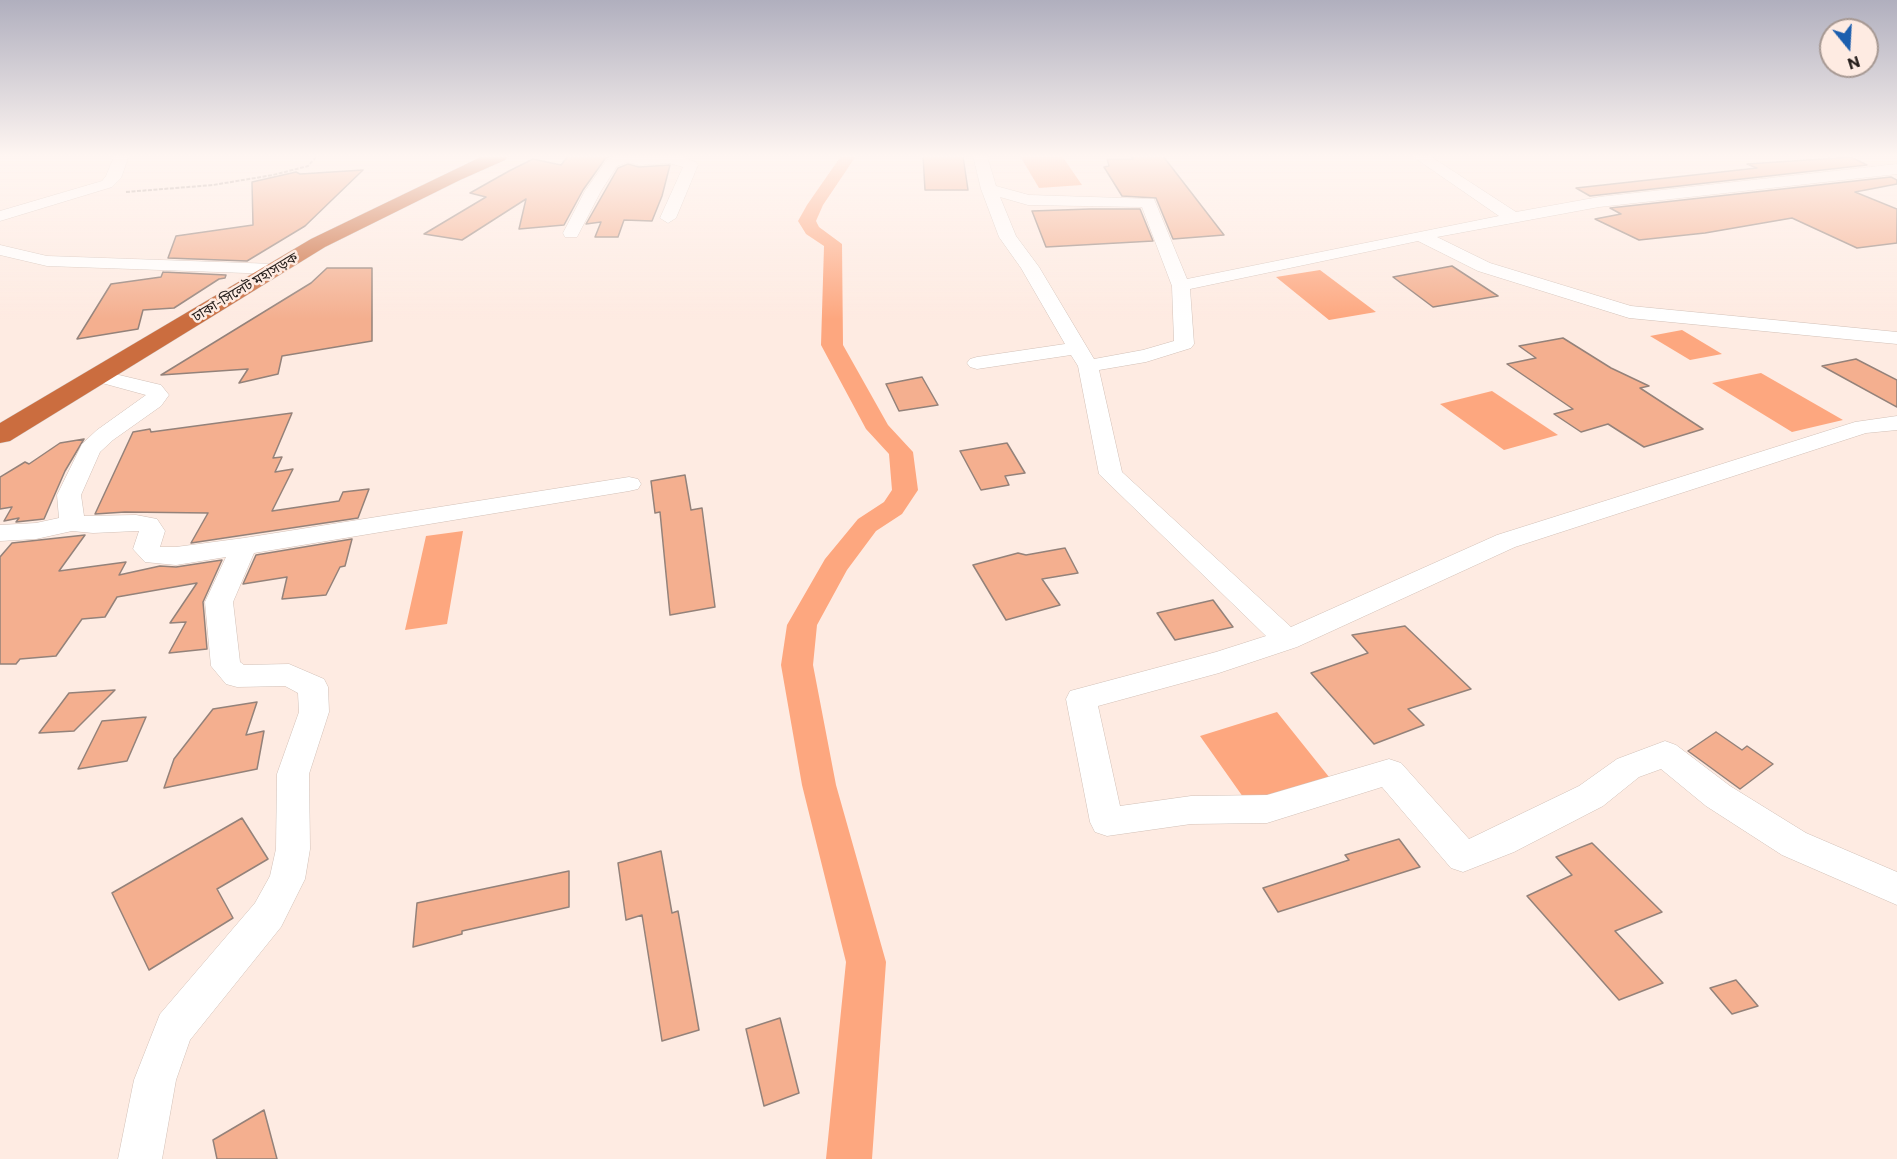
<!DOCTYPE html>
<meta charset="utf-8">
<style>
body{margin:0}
#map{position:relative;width:1897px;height:1159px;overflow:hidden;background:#feebe2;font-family:Commissioner,sans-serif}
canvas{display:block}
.north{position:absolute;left:1819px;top:18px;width:60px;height:60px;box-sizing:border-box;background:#feebe2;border:2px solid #a69892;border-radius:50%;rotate:162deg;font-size:16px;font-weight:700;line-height:24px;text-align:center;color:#231c19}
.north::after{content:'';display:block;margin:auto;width:21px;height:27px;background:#1b5eae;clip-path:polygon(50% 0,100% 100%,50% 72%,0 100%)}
</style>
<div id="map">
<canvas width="1897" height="1159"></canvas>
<div class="north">N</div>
</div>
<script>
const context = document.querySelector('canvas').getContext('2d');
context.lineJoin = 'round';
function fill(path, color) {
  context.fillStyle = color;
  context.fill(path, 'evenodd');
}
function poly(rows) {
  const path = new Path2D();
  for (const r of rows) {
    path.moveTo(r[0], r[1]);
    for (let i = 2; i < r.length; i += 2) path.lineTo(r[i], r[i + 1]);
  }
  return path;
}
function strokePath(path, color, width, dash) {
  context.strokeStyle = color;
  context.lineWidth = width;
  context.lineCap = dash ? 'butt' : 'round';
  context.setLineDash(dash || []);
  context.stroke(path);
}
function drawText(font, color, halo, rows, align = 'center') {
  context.font = font + ' Commissioner,"Noto Sans Bengali",sans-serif';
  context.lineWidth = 5;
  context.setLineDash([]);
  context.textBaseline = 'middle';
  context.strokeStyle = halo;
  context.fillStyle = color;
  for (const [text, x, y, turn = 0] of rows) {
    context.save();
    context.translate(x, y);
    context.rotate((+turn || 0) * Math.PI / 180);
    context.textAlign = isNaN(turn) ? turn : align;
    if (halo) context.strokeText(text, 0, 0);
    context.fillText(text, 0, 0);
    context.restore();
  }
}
fill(poly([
 [1020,156,1062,156,1082,185,1039,188],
 [1320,270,1376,312,1329,320,1276,277],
 [1682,330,1722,354,1690,360,1650,336],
 [1761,373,1843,420,1792,432,1712,383],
 [1492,391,1558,435,1504,450,1440,404],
 [463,531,447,624,405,630,426,536],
 [1277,712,1329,777,1248,804,1200,736]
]), '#fda77f');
fill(poly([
 [841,156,856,156,823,205,816,221,819,227,842,244,843,345,888,425,913,452,918,490,902,514,876,531,847,570,817,625,813,665,836,785,886,962,872,1159,826,1159,846,962,802,785,781,665,787,625,825,559,858,519,884,502,892,490,889,454,866,429,821,345,824,246,806,234,798,221,807,205,841,156]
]), '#fda77f');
const building = poly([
 [568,156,609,156,605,159,583,190,564,225,519,229,526,199,462,240,424,234,486,197,470,193,509,171,533,159,561,165,568,156],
 [923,156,963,156,968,190,925,190,923,156],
 [1132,156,1163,156,1224,235,1173,239,1156,198,1122,196,1104,167,1109,166,1107,159,1133,159,1132,156],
 [1851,157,1867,165,1590,196,1576,188,1757,168,1747,164,1851,157],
 [628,164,639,167,670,165,662,196,652,221,624,220,618,237,595,237,601,222,586,224,618,168,628,164],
 [363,170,305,226,247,261,168,258,176,236,253,225,252,182,296,172,300,174,363,170],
 [1891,177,1897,180,1897,184,1855,192,1897,209,1897,243,1857,248,1792,218,1705,233,1639,240,1595,219,1621,214,1610,208,1891,177],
 [1090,209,1140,209,1153,241,1046,247,1032,211,1090,209],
 [1452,266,1498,296,1433,307,1393,277,1452,266],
 [327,268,372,268,372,341,282,356,278,374,239,383,248,369,161,375,311,283,327,268],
 [163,272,226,275,225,278,219,279,174,308,143,310,138,329,77,339,111,284,161,277,163,272],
 [1563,338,1611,368,1649,386,1640,388,1703,429,1644,447,1608,424,1581,432,1554,414,1573,409,1507,364,1536,358,1519,346,1563,338],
 [1856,359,1897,380,1897,407,1822,366,1856,359],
 [922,377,938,405,899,411,886,384,922,377],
 [292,413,273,458,282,457,275,472,293,469,272,511,339,501,343,492,369,489,358,518,191,543,208,513,125,512,95,514,133,432,150,429,151,432,292,413],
 [84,439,65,471,44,519,16,522,19,518,4,521,12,507,0,509,0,477,25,462,29,464,60,443,84,439],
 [1007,443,1025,473,1005,476,1009,485,981,490,960,451,1007,443],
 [685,475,691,510,702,508,715,607,670,615,660,512,655,513,651,481,685,475],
 [85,535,59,571,126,562,119,575,160,566,176,567,222,560,203,602,207,649,169,653,186,622,170,623,197,583,117,597,105,617,82,619,56,656,20,659,16,664,0,664,0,557,12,543,85,535],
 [352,539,345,566,340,567,326,595,282,599,287,577,243,584,256,555,352,539],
 [1065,548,1078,573,1042,579,1060,605,1006,620,973,565,1018,553,1026,555,1065,548],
 [1213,600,1233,627,1175,640,1157,613,1213,600],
 [1405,626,1471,689,1408,709,1424,725,1374,744,1311,673,1368,653,1352,635,1405,626],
 [115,690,74,731,39,733,69,693,115,690],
 [257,702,246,735,264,731,257,769,164,788,174,759,213,709,257,702],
 [146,717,127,761,78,769,102,721,146,717],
 [1716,732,1742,750,1747,746,1773,764,1740,789,1688,751,1716,732],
 [242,818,268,859,217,889,233,918,149,970,112,893,242,818],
 [1399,839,1420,867,1278,912,1263,888,1349,860,1345,855,1399,839],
 [1592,843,1662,912,1615,931,1663,983,1619,1000,1527,896,1572,875,1556,857,1592,843],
 [661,851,672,913,678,911,699,1030,662,1041,642,915,626,920,618,863,661,851],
 [569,871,569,907,462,931,462,934,413,947,417,903,569,871],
 [1736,980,1758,1006,1732,1014,1710,988,1736,980],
 [780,1018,799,1093,764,1106,746,1029,780,1018],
 [264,1110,277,1159,217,1159,213,1140,264,1110]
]);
fill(building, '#f4af8f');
strokePath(building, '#94827a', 1.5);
const minor = poly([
 [114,156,129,156,121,178,112,187,0,221,0,211,102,181,106,176,114,156],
 [616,156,680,156,696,162,698,165,676,218,668,223,660,218,683,167,669,163,639,165,628,162,617,166,601,191,577,237,565,237,563,233,585,191,607,160,616,156],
 [973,156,987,156,996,186,1029,195,1154,199,1187,279,1499,216,1412,156,1430,156,1516,212,1599,197,1897,164,1897,174,1599,207,1437,237,1490,263,1631,306,1897,332,1897,344,1629,318,1478,271,1418,241,1190,289,1194,344,1191,348,1146,362,1099,370,1122,472,1291,627,1497,535,1855,422,1897,416,1897,430,1866,433,1515,547,1297,647,1219,673,1098,706,1120,806,1191,796,1267,795,1389,759,1401,763,1469,839,1579,786,1617,759,1665,741,1676,745,1730,786,1806,833,1897,872,1897,905,1782,855,1706,806,1661,769,1639,777,1603,806,1514,852,1463,872,1451,868,1382,787,1267,823,1191,824,1107,836,1095,832,1090,822,1066,699,1070,691,1216,652,1266,636,1099,474,1078,366,1071,355,977,369,970,367,967,363,970,359,977,357,1065,344,1021,268,999,237,981,189,973,156],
 [1000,197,1028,205,1142,207,1172,286,1174,341,1143,350,1094,359,1039,267,1016,236,1000,197],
 [0,245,47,256,275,264,281,265,284,269,281,273,275,274,47,266,0,255,0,245],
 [98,370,161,385,169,395,161,406,113,440,100,452,81,495,84,516,136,515,157,519,165,531,160,547,176,547,244,538,629,477,638,479,641,484,638,489,629,491,254,553,233,602,240,662,244,665,289,664,324,679,328,687,329,712,309,774,310,849,305,879,281,927,190,1040,176,1080,162,1159,118,1159,134,1080,160,1014,255,903,270,876,276,849,277,774,299,712,298,693,285,686,237,687,226,684,211,666,205,602,226,557,176,565,145,562,133,549,139,531,136,531,93,533,72,531,36,539,0,541,0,525,36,523,59,518,57,495,82,444,97,430,146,395,91,380,87,376,91,372,98,370]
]);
const highway = poly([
 [483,156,508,156,505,160,460,180,325,247,10,441,0,443,0,423,311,239,483,156]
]);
strokePath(minor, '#d2c0b7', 1);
strokePath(highway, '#d3d2d1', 1);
strokePath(poly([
 [126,192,213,185,273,175,308,166,317,156]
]), '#ac9e97', 2, [4, 1.5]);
fill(minor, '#fff');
fill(highway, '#cb6d3f');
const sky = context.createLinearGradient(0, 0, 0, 319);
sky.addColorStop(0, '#b0afbe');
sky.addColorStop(0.49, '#fff6f2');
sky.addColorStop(1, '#fff6f200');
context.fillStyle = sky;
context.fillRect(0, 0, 1897, 319);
drawText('14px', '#231c19', '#feebe2', [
 ["ঢাকা-সিলেট মহাসড়ক",245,287,-31]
]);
</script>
